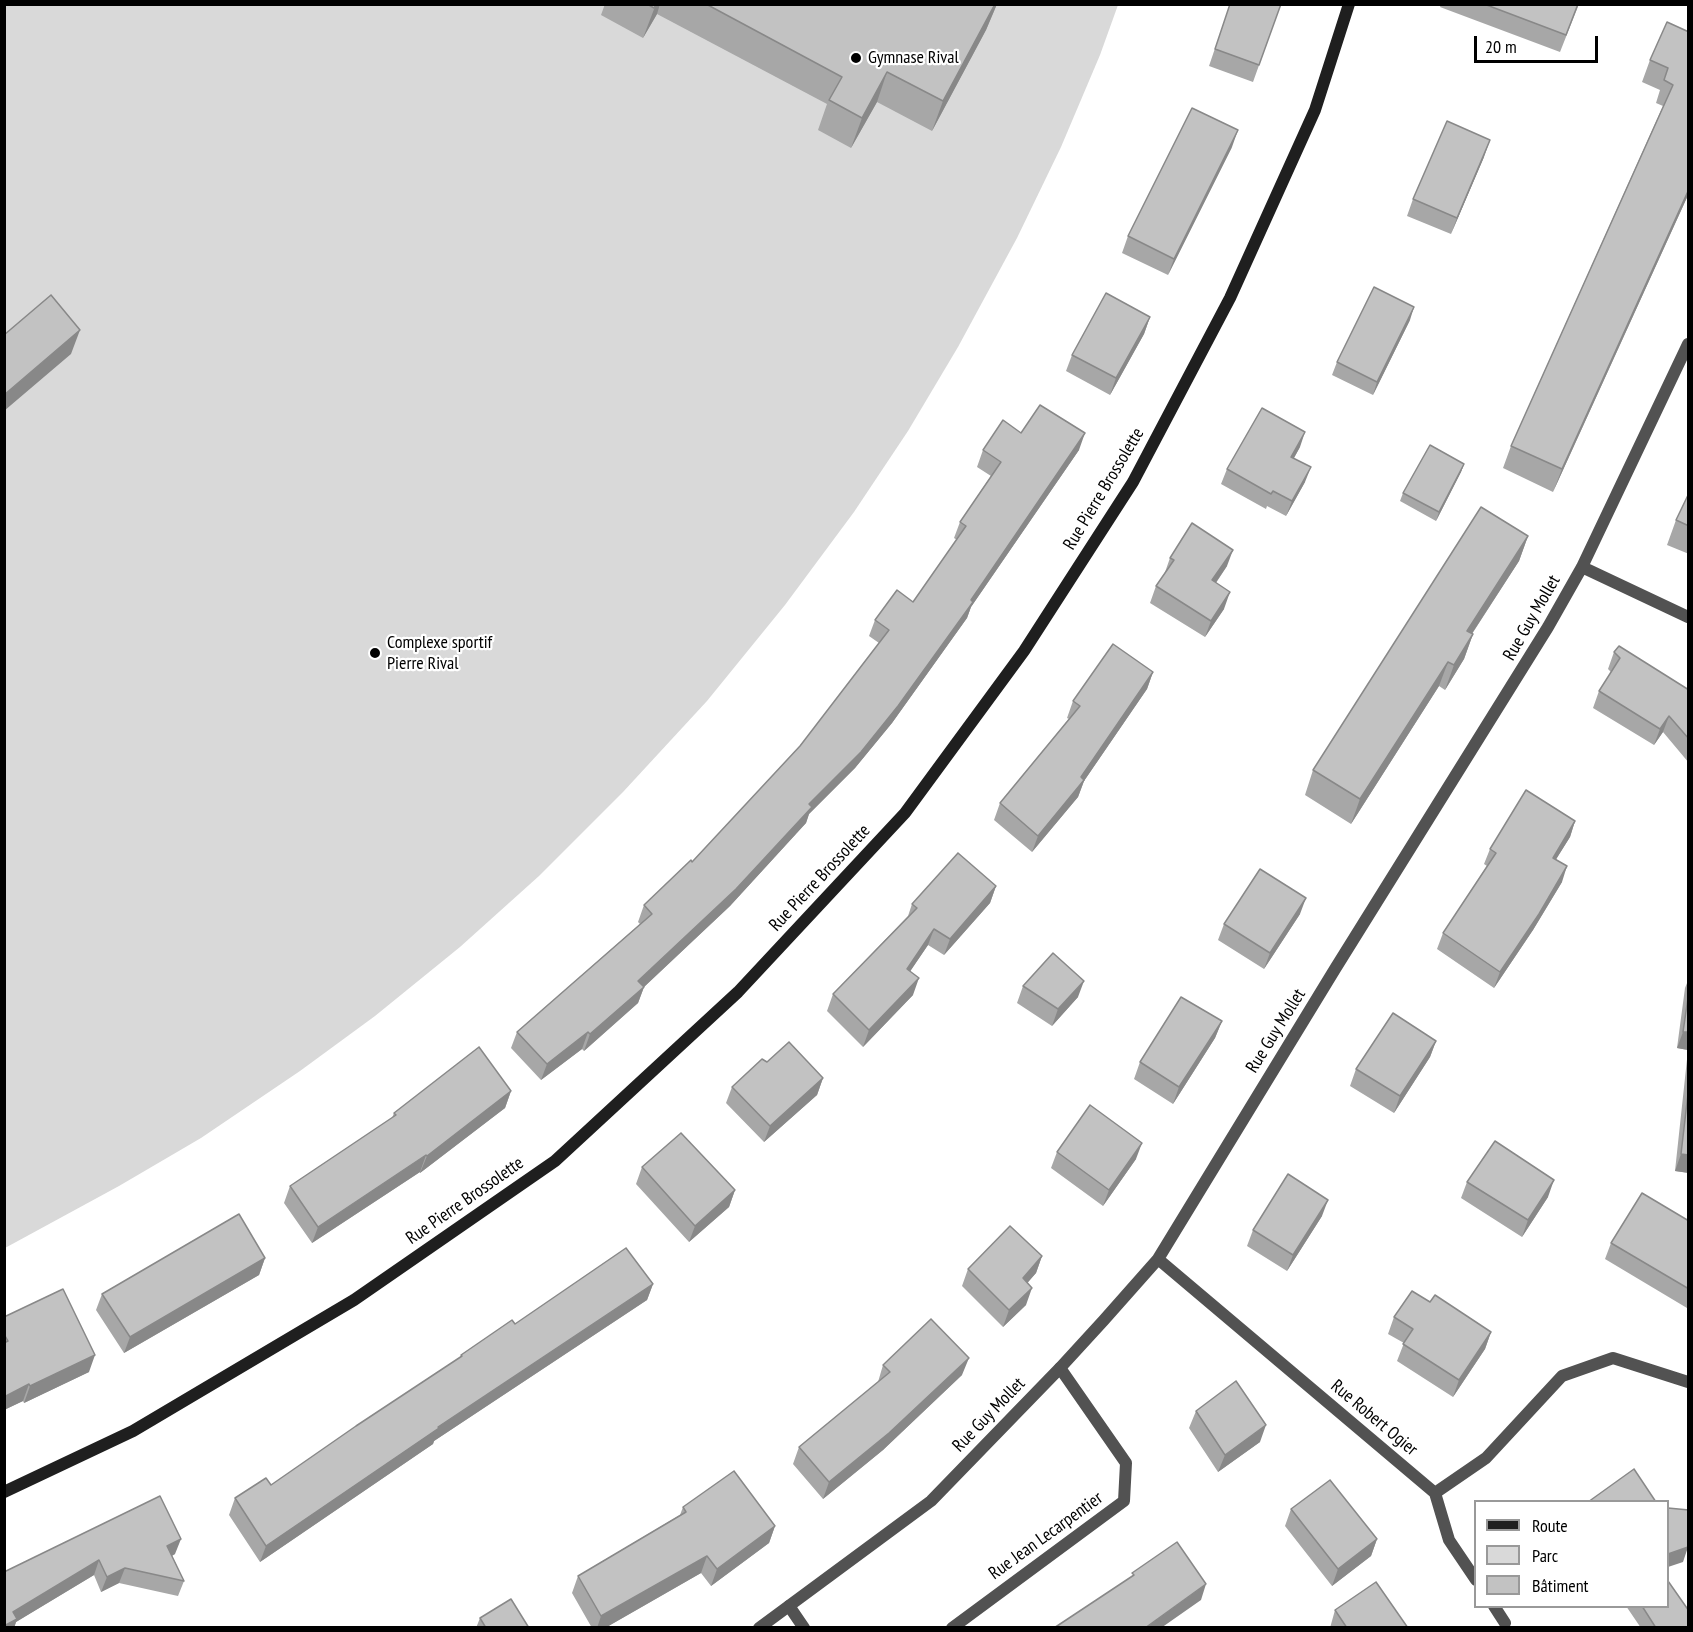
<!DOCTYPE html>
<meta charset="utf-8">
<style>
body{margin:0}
#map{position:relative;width:1693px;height:1632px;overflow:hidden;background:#fff;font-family:"PT Sans Narrow",sans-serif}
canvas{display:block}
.frame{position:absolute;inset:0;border:6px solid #000;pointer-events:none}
.legend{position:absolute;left:1474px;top:1500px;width:195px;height:108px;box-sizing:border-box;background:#fff;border:2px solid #999;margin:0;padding:8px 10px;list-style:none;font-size:18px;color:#000}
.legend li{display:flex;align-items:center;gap:12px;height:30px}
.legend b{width:30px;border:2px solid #999}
.scale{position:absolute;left:1474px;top:36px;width:124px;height:27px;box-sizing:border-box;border:3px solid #000;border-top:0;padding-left:8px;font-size:18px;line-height:21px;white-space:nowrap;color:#000;-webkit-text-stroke:4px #fff;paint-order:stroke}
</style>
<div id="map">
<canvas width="1693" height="1632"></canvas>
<div class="frame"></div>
<ul class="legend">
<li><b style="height:8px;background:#1f1f1f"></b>Route</li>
<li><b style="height:16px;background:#d9d9d9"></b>Parc</li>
<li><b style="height:16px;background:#c2c2c2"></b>Bâtiment</li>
</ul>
<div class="scale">20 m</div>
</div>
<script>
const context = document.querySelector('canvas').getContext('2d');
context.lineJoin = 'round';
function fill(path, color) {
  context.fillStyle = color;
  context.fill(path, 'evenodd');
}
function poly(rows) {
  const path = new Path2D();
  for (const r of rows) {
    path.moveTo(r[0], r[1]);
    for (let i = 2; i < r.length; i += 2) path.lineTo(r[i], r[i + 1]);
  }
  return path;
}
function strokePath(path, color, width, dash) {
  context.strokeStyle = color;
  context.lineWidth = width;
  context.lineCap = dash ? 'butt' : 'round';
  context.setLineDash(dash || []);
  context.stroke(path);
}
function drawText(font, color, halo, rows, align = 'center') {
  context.font = font + ' "PT Sans Narrow",sans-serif';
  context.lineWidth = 4.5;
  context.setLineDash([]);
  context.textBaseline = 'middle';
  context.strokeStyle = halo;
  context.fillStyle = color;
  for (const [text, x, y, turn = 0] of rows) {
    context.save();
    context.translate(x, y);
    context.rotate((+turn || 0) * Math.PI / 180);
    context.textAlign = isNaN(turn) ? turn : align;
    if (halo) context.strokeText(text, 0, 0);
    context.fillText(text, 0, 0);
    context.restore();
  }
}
fill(poly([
 [5,5,1118,5,1100,55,1061,147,1017,238,958,347,908,431,854,512,785,605,707,701,623,792,539,876,460,947,375,1016,300,1071,201,1138,119,1186,5,1248]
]), '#d9d9d9');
strokePath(poly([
 [789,1606,804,1628],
 [952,1628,1124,1501,1126,1463,1060,1368]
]), '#525252', 12);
strokePath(poly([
 [1582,567,1688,617],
 [1158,1259,1435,1493,1486,1458,1562,1376,1613,1358,1688,1382],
 [1435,1493,1449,1540,1476,1580],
 [1494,1606,1505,1623],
 [759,1628,931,1501,1060,1368,1104,1320,1158,1259,1335,969,1548,627,1582,567,1688,344]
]), '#525252', 12);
strokePath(poly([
 [4,1492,133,1431,354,1300,555,1161,738,992,905,813,1024,651,1133,482,1230,298,1315,110,1349,4]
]), '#1f1f1f', 12);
fill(poly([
 [605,4,997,4,986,30,932,131,877,102,851,148,818,130,827,104,657,14,643,38,601,15],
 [1230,4,1281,4,1253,82,1209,66],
 [1441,4,1579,4,1560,52,1440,7],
 [1689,32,1689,193,1553,492,1503,468,1511,446,1663,106,1656,103,1660,90,1642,82,1650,60],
 [1232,147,1168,275,1122,253,1128,236],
 [1484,157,1451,234,1407,216,1413,199],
 [1150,317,1144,334,1110,395,1066,371,1072,355],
 [1410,320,1373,395,1332,375,1337,362],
 [1021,433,1079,450,971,607,967,618,892,723,855,768,809,814,806,823,730,906,644,987,638,1003,584,1051,582,1049,541,1080,511,1048,517,1032,640,924,638,922,644,905,692,862,800,746,879,643,869,636,875,620,913,602,957,540,954,538,960,522,991,476,977,467,983,450],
 [1300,447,1294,458,1305,482,1286,516,1267,506,1266,509,1221,484,1227,469],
 [1464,464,1461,472,1436,521,1400,501,1403,493],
 [1689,493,1689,554,1667,545,1676,520],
 [1528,536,1519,561,1472,634,1473,634,1464,659,1445,690,1439,686,1351,824,1305,795,1313,770],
 [1170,558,1227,566,1216,583,1224,609,1205,637,1150,603,1156,586,1164,575],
 [1614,652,1689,690,1689,763,1663,732,1654,745,1593,708,1599,691,1611,672,1608,669],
 [1153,672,1147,689,1084,781,1078,797,1032,852,994,820,1000,803,1069,719,1067,718,1073,701],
 [1575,821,1570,837,1556,859,1562,882,1533,930,1494,988,1437,949,1443,933,1487,866,1484,864,1490,849],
 [996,886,990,903,944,955,928,945,910,971,913,995,863,1047,827,1011,833,994,908,916,912,904],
 [1300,914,1264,969,1218,940,1224,924],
 [1689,978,1689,1173,1675,1171,1688,1050,1677,1048,1685,988],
 [1023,986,1078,997,1052,1026,1017,1003],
 [1222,1021,1215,1038,1173,1104,1134,1079,1140,1062],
 [1436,1041,1430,1057,1394,1113,1350,1086,1356,1069],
 [767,1062,823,1078,817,1095,764,1142,726,1103,732,1087],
 [511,1091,505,1108,420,1173,420,1172,312,1243,284,1203,290,1186,392,1118,394,1113],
 [1057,1152,1136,1159,1103,1206,1051,1168],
 [642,1167,735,1190,729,1207,689,1242,636,1184],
 [1467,1182,1548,1197,1522,1237,1461,1198],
 [1322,1216,1287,1271,1247,1246,1253,1230],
 [1689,1221,1689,1305,1687,1308,1605,1259,1611,1243],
 [1042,1256,1036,1273,1027,1283,1026,1305,1003,1327,962,1286,968,1269],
 [265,1258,259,1275,124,1353,96,1310,102,1294],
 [653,1284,647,1300,434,1441,433,1444,260,1562,229,1515,235,1498,271,1485,460,1358,461,1355,515,1324],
 [1430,1302,1491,1332,1485,1349,1453,1397,1397,1361,1404,1343,1388,1334,1394,1317],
 [4,1317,89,1372,24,1403,23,1401,4,1410],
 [883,1365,962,1375,883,1450,823,1499,793,1464,799,1447,878,1382],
 [1196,1411,1260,1442,1218,1472,1189,1428],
 [160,1496,175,1554,172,1556,184,1581,178,1596,119,1583,101,1592,94,1575,16,1622,14,1628,4,1628],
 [683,1507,775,1526,769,1543,711,1586,701,1573,605,1628,592,1628,572,1593,578,1576,680,1515],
 [1291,1509,1377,1539,1371,1556,1332,1586,1285,1526],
 [1626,1606,1668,1606,1689,1628,1641,1628],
 [1335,1610,1408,1628,1330,1628],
 [480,1618,529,1628,476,1628]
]), '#a7a7a7');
fill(poly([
 [656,4,660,4,657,14,643,38],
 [995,4,997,4,986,30,932,131,943,101],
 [887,72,877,102,851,148,862,118],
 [1238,130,1232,147,1168,275,1174,259],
 [1490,140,1484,157,1451,234,1457,218],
 [1689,189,1689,193,1553,492,1562,469],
 [1414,307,1410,320,1373,395,1377,382],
 [1150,317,1144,334,1110,395,1116,378],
 [80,330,71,354,4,411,4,395],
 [1305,432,1300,447,1286,472,1291,457],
 [1085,433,1079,450,971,607,967,618,892,723,855,768,809,814,806,823,730,906,644,987,638,1003,584,1051,590,1034,638,981,809,804,971,600],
 [1464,464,1461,472,1436,521,1439,512],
 [1311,467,1305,482,1286,516,1292,501],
 [1528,536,1519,561,1458,655,1467,631],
 [1233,550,1227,566,1206,597,1212,580],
 [1230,592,1224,609,1205,637,1211,621],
 [1473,634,1464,659,1445,690,1454,665],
 [1448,662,1439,686,1351,824,1360,799],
 [1153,672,1147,689,1084,781,1078,797,1032,852,1038,836,1081,777],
 [1669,716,1663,732,1654,745,1660,729],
 [1575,821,1570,837,1547,874,1553,858],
 [1567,866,1562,882,1533,930,1494,988,1500,972],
 [996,886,990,903,944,955,950,939],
 [1306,898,1300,914,1264,969,1270,953],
 [934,929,928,945,901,985,907,969],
 [919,978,913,995,863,1047,869,1030],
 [1084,981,1078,997,1052,1026,1058,1009],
 [1222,1021,1215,1038,1173,1104,1179,1087],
 [588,1032,582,1049,541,1080,547,1064],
 [1683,1032,1689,1032,1688,1050,1677,1048],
 [1436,1041,1430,1057,1394,1113,1400,1096],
 [823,1078,817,1095,764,1142,770,1126],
 [511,1091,505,1108,420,1173,427,1156],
 [1142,1143,1136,1159,1103,1206,1109,1190],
 [1681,1154,1689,1155,1689,1173,1675,1171],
 [426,1155,420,1172,312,1243,318,1227],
 [1554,1180,1548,1197,1522,1237,1528,1220],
 [735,1190,729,1207,689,1242,695,1226],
 [1328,1200,1322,1216,1287,1271,1293,1255],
 [1042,1256,1036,1273,1017,1295,1023,1278],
 [265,1258,259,1275,124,1353,130,1337],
 [653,1284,647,1300,434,1441,433,1444,260,1562,266,1546,438,1427],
 [1032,1288,1026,1305,1003,1327,1009,1310],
 [1491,1332,1485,1349,1453,1397,1459,1380],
 [95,1355,89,1372,24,1403,30,1386],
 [969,1358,962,1375,883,1450,823,1499,829,1482],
 [29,1384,23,1401,4,1410,4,1397],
 [1266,1425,1260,1442,1218,1472,1225,1455],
 [775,1526,769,1543,711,1586,717,1569],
 [181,1539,175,1554,161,1561,167,1546],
 [1377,1539,1371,1556,1332,1586,1338,1569],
 [1688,1547,1683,1562,1668,1567,1668,1554],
 [707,1556,701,1573,605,1628,597,1628,601,1616],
 [99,1560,94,1575,16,1622,14,1628,4,1628,4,1626,13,1612],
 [125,1568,119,1583,101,1592,107,1577],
 [1206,1584,1201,1600,1161,1628,1145,1628]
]), '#888');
const building = poly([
 [647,4,656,4,654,8,647,4],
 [706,4,995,4,943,101,887,72,862,118,829,100,842,77,706,4],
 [1230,4,1281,4,1259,65,1215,49,1230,4],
 [1484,4,1578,4,1566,35,1484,4],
 [1667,22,1689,32,1689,189,1562,469,1511,446,1673,85,1664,80,1668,68,1650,60,1667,22],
 [1192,108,1238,130,1174,259,1128,236,1192,108],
 [1447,121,1490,140,1457,218,1413,199,1447,121],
 [1374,287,1414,307,1377,382,1337,362,1374,287],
 [1106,293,1150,317,1116,378,1072,355,1106,293],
 [51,295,80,330,4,395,4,335,51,295],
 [1040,405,1085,433,971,600,973,602,898,706,861,752,809,804,812,807,736,889,638,981,644,987,590,1034,588,1032,547,1064,517,1032,652,914,644,905,691,860,692,862,800,746,889,630,875,620,897,590,913,602,966,526,960,522,1001,462,983,450,1003,420,1021,433,1040,405],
 [1262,408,1305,432,1291,457,1311,467,1292,501,1273,491,1271,494,1227,469,1262,408],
 [1430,445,1464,464,1439,512,1403,493,1430,445],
 [1689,493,1689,526,1676,520,1689,493],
 [1481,507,1528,536,1467,631,1473,634,1454,665,1448,662,1360,799,1313,770,1481,507],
 [1192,523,1233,550,1212,580,1230,592,1211,621,1156,586,1174,560,1170,558,1192,523],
 [1113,644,1153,672,1081,777,1084,780,1038,836,1000,803,1080,706,1073,701,1113,644],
 [1619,646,1689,690,1689,739,1669,716,1660,729,1599,691,1620,658,1614,652,1619,646],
 [1526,790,1575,821,1553,858,1567,866,1539,914,1500,972,1443,933,1496,853,1490,849,1526,790],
 [958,853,996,886,950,939,934,929,907,969,919,978,869,1030,833,994,917,908,912,904,958,853],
 [1260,869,1306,898,1270,953,1224,924,1260,869],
 [1053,953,1084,981,1058,1009,1023,986,1053,953],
 [1689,991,1689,1032,1683,1032,1689,991],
 [1181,997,1222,1021,1179,1087,1140,1062,1181,997],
 [1393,1013,1436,1041,1400,1096,1356,1069,1393,1013],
 [789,1042,823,1078,770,1126,732,1087,762,1059,767,1062,789,1042],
 [479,1047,511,1091,427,1156,426,1155,318,1227,290,1186,396,1115,394,1113,479,1047],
 [1689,1085,1689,1155,1681,1154,1689,1085],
 [1090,1105,1142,1143,1109,1190,1057,1152,1090,1105],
 [681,1133,735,1190,695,1226,642,1167,681,1133],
 [1495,1141,1554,1180,1528,1220,1467,1182,1495,1141],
 [1288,1174,1328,1200,1293,1255,1253,1230,1288,1174],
 [1642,1193,1689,1221,1689,1289,1611,1243,1642,1193],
 [239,1214,265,1258,130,1337,102,1294,239,1214],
 [1010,1226,1042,1256,1023,1278,1032,1288,1009,1310,968,1269,1010,1226],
 [626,1248,653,1284,438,1427,439,1428,266,1546,235,1498,266,1478,271,1485,356,1426,462,1356,461,1355,512,1320,515,1324,626,1248],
 [63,1289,95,1355,30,1386,29,1384,4,1397,4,1343,8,1341,4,1334,4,1317,63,1289],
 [1412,1291,1430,1302,1435,1295,1491,1332,1459,1380,1403,1344,1413,1329,1394,1317,1412,1291],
 [931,1319,969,1358,889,1433,829,1482,799,1447,890,1372,883,1365,931,1319],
 [1236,1381,1266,1425,1225,1455,1196,1411,1236,1381],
 [1634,1469,1656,1502,1588,1502,1634,1469],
 [734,1471,775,1526,717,1569,707,1556,601,1616,578,1576,686,1512,683,1507,734,1471],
 [1330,1480,1377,1539,1338,1569,1291,1509,1330,1480],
 [160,1496,181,1539,167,1546,184,1581,125,1568,107,1577,99,1560,13,1612,17,1619,4,1626,4,1572,160,1496],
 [1668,1508,1689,1510,1688,1547,1668,1554,1668,1508],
 [1177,1542,1206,1584,1145,1628,1054,1628,1134,1575,1132,1573,1177,1542],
 [1668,1581,1689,1611,1689,1628,1656,1628,1642,1606,1668,1606,1668,1581],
 [1376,1582,1408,1628,1347,1628,1335,1610,1376,1582],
 [511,1599,529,1628,486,1628,480,1618,511,1599]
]);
fill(building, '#c2c2c2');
strokePath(building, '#888', 1.5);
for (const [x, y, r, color] of [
 [856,58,6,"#000"],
 [375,653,6,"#000"]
]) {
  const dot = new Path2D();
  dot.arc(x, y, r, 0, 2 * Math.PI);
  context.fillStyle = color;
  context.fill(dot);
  strokePath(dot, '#fff', 2);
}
drawText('18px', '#000', '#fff', [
 ["Gymnase Rival",868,58],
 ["Complexe sportif",387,643],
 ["Pierre Rival",387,664]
], 'left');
drawText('18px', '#000', '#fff', [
 ["Rue Pierre Brossolette",1104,489,-59],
 ["Rue Guy Mollet",1532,618,-60],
 ["Rue Pierre Brossolette",820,878,-47],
 ["Rue Guy Mollet",1276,1031,-58],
 ["Rue Pierre Brossolette",465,1201,-35],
 ["Rue Guy Mollet",989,1415,-46],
 ["Rue Robert Ogier",1374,1418,40],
 ["Rue Jean Lecarpentier",1046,1536,-36]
]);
</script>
